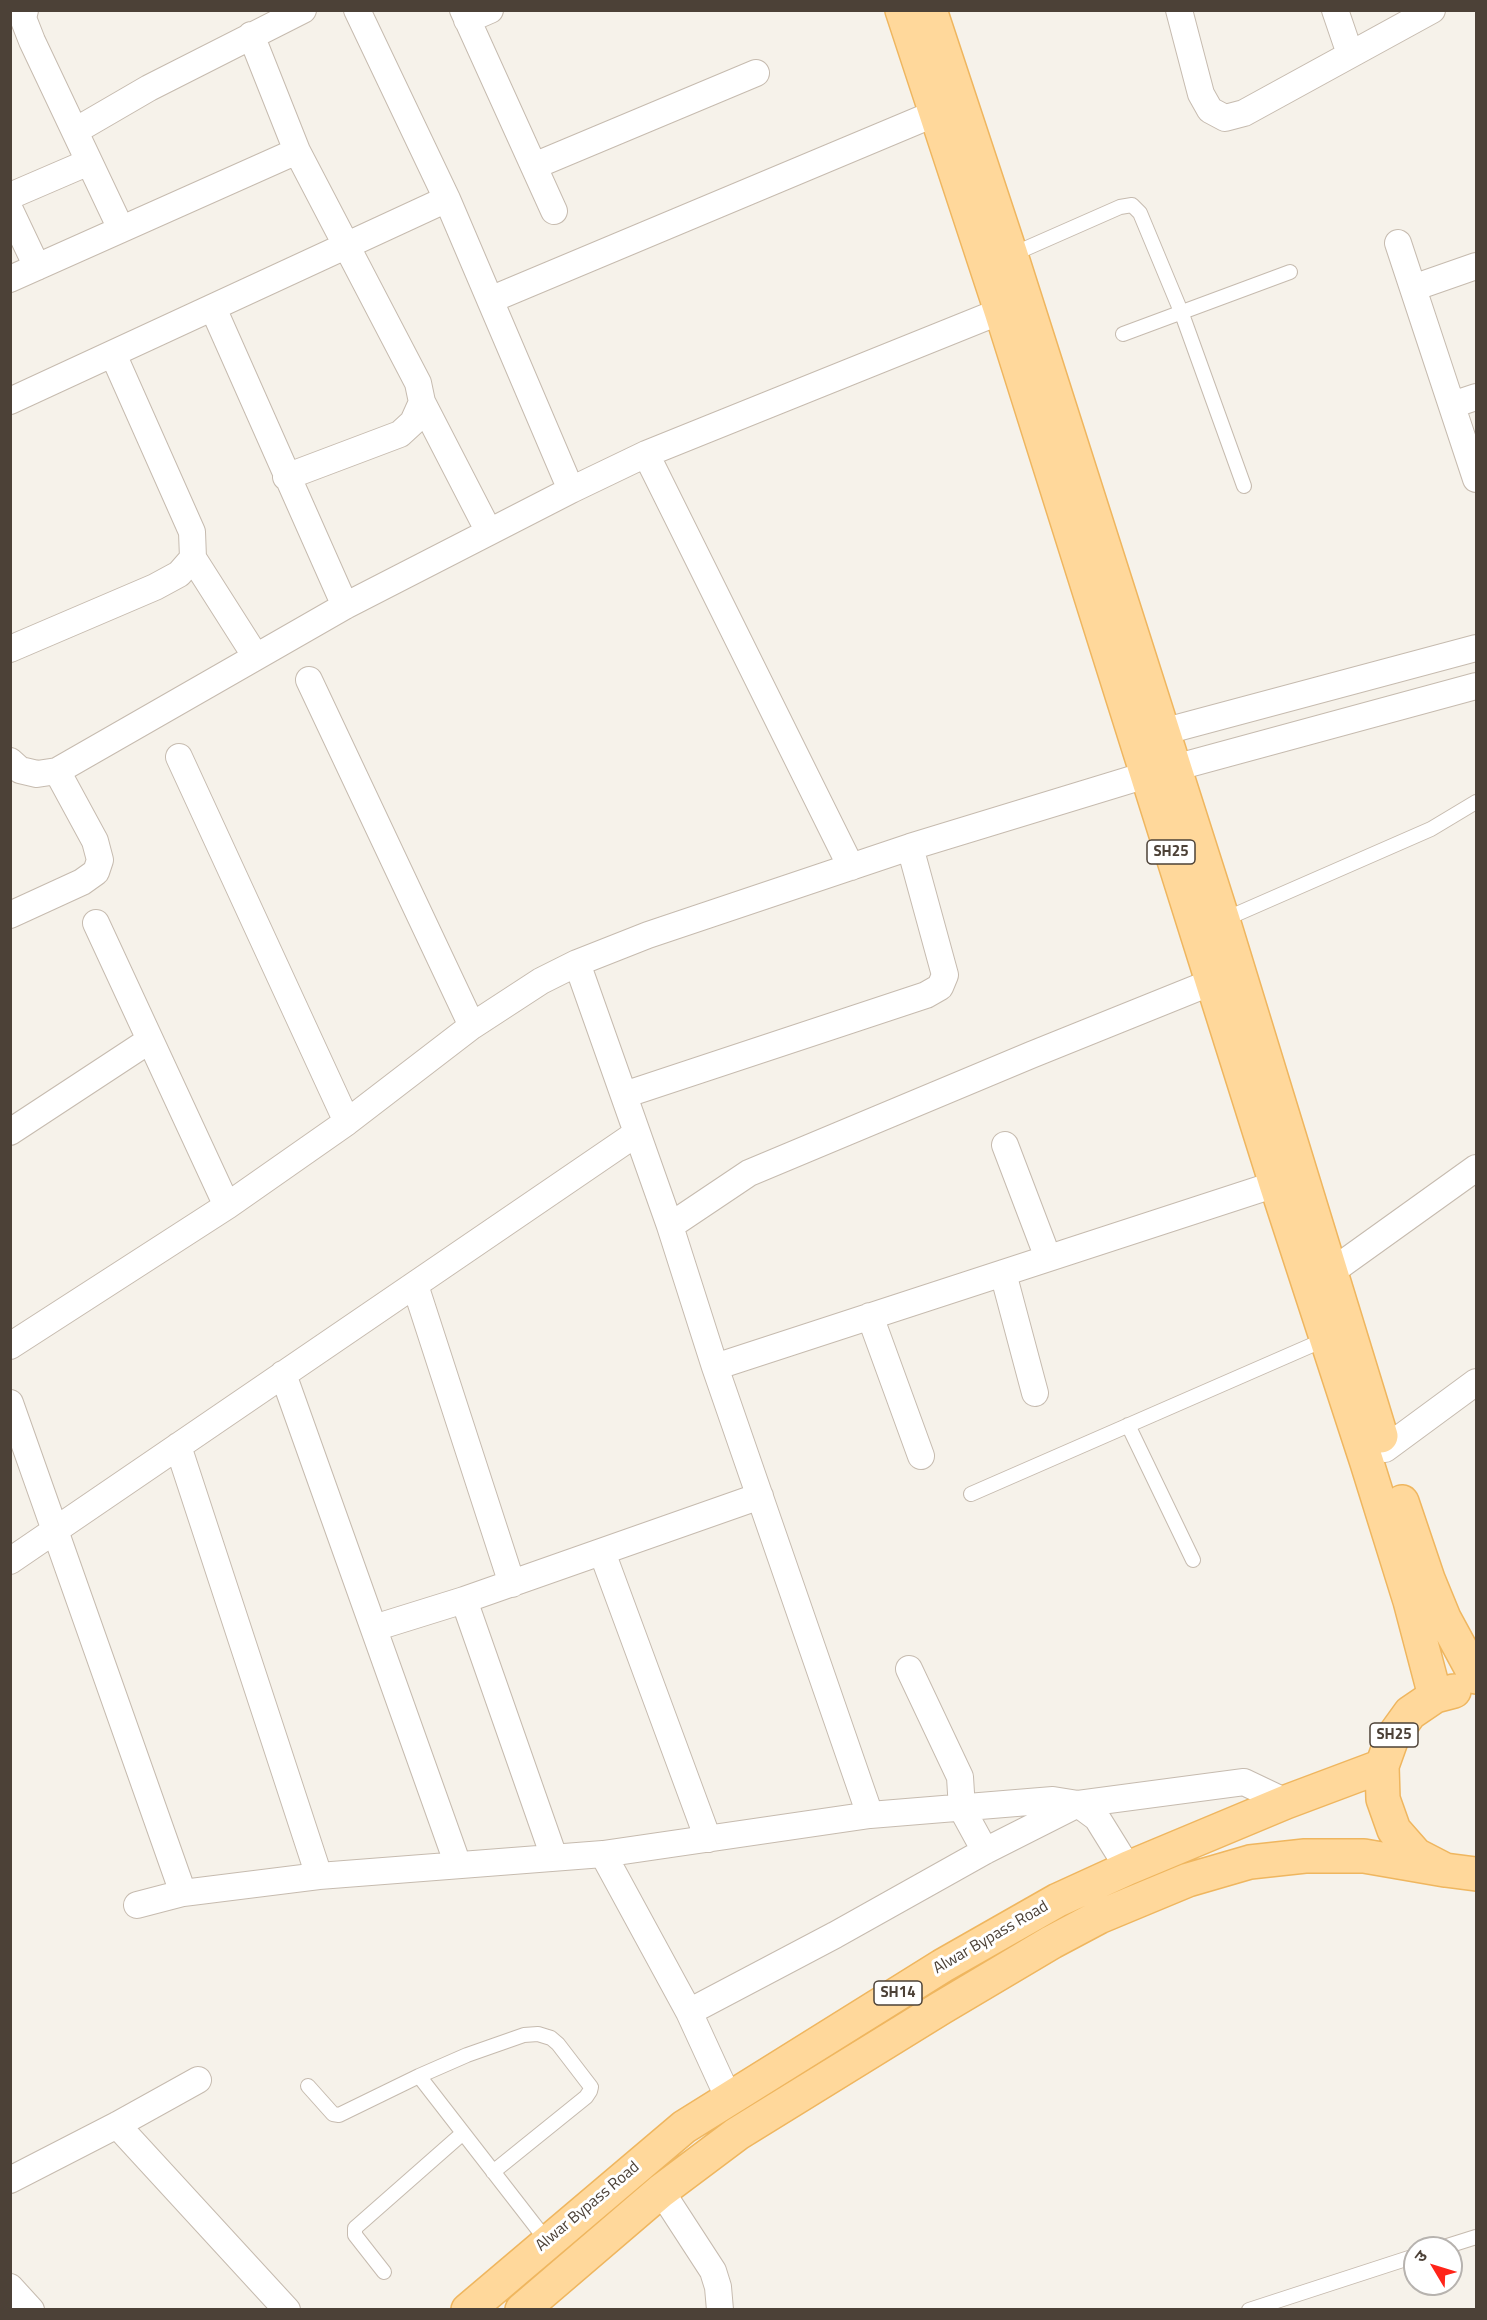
<!DOCTYPE html>
<meta charset="utf-8">
<style>
body{margin:0}
#map{position:relative;width:1487px;height:2320px;overflow:hidden;background:#f6f2ea;font-family:"Titillium Web","Noto Sans Devanagari",sans-serif}
canvas{display:block}
.frame{position:absolute;inset:0;border:12px solid #4c4137;pointer-events:none}
.north{position:absolute;left:1403px;top:2236px;width:60px;height:60px;box-sizing:border-box;background:#fff;border:2px solid #b7b3af;border-radius:50%;rotate:308deg;font-size:16px;font-weight:700;line-height:24px;text-align:center;color:#4c4137}
.north::after{content:'';display:block;margin:auto;width:21px;height:27px;background:#ff2419;clip-path:polygon(50% 0,100% 100%,50% 72%,0 100%)}
</style>
<div id="map">
<canvas width="1487" height="2320"></canvas>
<div class="frame"></div>
<div class="north">उ</div>
</div>
<script>
const context = document.querySelector('canvas').getContext('2d');
context.lineJoin = 'round';
function poly(rows) {
  const path = new Path2D();
  for (const r of rows) {
    path.moveTo(r[0], r[1]);
    for (let i = 2; i < r.length; i += 2) path.lineTo(r[i], r[i + 1]);
  }
  return path;
}
function strokePath(path, color, width, dash) {
  context.strokeStyle = color;
  context.lineWidth = width;
  context.lineCap = dash ? 'butt' : 'round';
  context.setLineDash(dash || []);
  context.stroke(path);
}
function drawText(font, color, halo, rows, align = 'center') {
  context.font = font + ' "Titillium Web",sans-serif';
  context.lineWidth = 6;
  context.setLineDash([]);
  context.textBaseline = 'middle';
  context.strokeStyle = halo;
  context.fillStyle = color;
  for (const [text, x, y, turn = 0] of rows) {
    context.save();
    context.translate(x, y);
    context.rotate((+turn || 0) * Math.PI / 180);
    context.textAlign = isNaN(turn) ? turn : align;
    if (halo) context.strokeText(text, 0, 0);
    context.fillText(text, 0, 0);
    context.restore();
  }
}
const lane = poly([
 [1011,255,1120,207,1132,205,1140,213,1182,314,1244,486],
 [1123,334,1290,272],
 [1223,920,1431,829,1476,802],
 [1128,1425,1193,1560],
 [971,1494,1326,1339],
 [419,2076,547,2241],
 [308,2086,333,2114,339,2115,419,2076,467,2055,524,2035,538,2034,551,2038,558,2044,591,2087,590,2091,586,2097,493,2172],
 [1441,2248,1476,2237],
 [384,2272,355,2235,355,2228,463,2133],
 [1249,2310,1415,2256]
]);
const street = poly([
 [25,10,23,18,32,41,121,229],
 [357,10,447,199,571,490],
 [463,10,554,211],
 [1179,10,1201,94,1210,110,1225,118,1244,113,1432,10],
 [1335,10,1350,54],
 [467,20,490,10],
 [251,35,297,151,418,383,422,402,413,422,400,434,286,477],
 [75,131,149,88,303,10],
 [534,166,756,73],
 [10,196,89,162],
 [10,210,37,267],
 [1398,243,1476,479],
 [10,279,297,151],
 [1413,288,1476,266],
 [490,300,936,113],
 [213,308,345,606],
 [10,401,447,199],
 [422,402,489,532],
 [1452,405,1476,397],
 [646,454,851,867],
 [193,558,256,657],
 [10,649,155,587,179,574,193,558,192,532,113,354],
 [309,680,472,1026],
 [1162,732,1476,648],
 [179,757,347,1122],
 [10,761,20,770,37,774,57,771,345,606,571,490,646,454,1001,311],
 [1174,768,1476,686],
 [10,915,82,882,96,872,100,860,95,841,57,771],
 [96,923,227,1206],
 [577,963,670,1226,715,1367,870,1815],
 [624,1095,926,995,940,987,945,975,910,847],
 [10,1132,150,1040],
 [1005,1145,1048,1258],
 [670,1226,749,1173,1031,1055,1212,982],
 [1331,1272,1476,1168],
 [1003,1273,1035,1393],
 [415,1285,512,1584],
 [870,1316,921,1456],
 [10,1346,227,1206,347,1122,472,1026,541,981,577,963,648,935,910,847,1146,775],
 [715,1367,1276,1184],
 [283,1374,458,1865],
 [10,1403,183,1893],
 [178,1446,319,1876],
 [1385,1449,1476,1382],
 [602,1552,708,1839],
 [10,1561,637,1133],
 [464,1600,554,1857],
 [374,1628,464,1600,760,1496],
 [909,1669,960,1777,962,1809,985,1851],
 [603,1854,689,2012,728,2097],
 [137,1905,183,1893,319,1876,603,1854,870,1815,1053,1800,1078,1804,1097,1818,1128,1868],
 [689,2012,835,1935,985,1851,1078,1804,1244,1782,1286,1802],
 [117,2125,287,2310],
 [10,2180,117,2125,198,2080],
 [661,2191,713,2271,718,2287,720,2310],
 [10,2287,31,2310]
]);
const primary = poly([
 [902,10,1001,311,1276,1184,1367,1463,1410,1601,1435,1696],
 [930,10,1011,255,1223,920,1381,1436],
 [1402,1502,1428,1579,1444,1618,1476,1677],
 [1454,1691,1435,1696,1410,1713,1392,1738,1382,1766,1383,1799,1394,1830,1416,1855,1445,1870,1476,1874],
 [468,2310,684,2127,942,1966,1058,1900,1128,1868,1286,1802,1382,1766],
 [522,2310,661,2191,737,2134,941,2008,1052,1942,1099,1917,1188,1880,1250,1862,1305,1856,1364,1856,1445,1870]
]);
strokePath(lane, '#c6bbaf', 16);
strokePath(street, '#c6bbaf', 28);
strokePath(primary, '#efb65f', 36);
strokePath(lane, '#fff', 14);
strokePath(street, '#fff', 26);
strokePath(primary, '#ffd89b', 33);
for (const [x, y, w] of [
 [1171,852,48],
 [1394,1735,48],
 [898,1993,48]
]) {
  const box = new Path2D();
  box.roundRect(x - w / 2, y - 12, w, 24, 4.5);
  context.fillStyle = '#fff';
  context.fill(box);
  strokePath(box, '#4c4137', 1.5);
}
drawText('bold 15px', '#4c4137', null, [
 ["SH25",1171,852],
 ["SH25",1394,1735],
 ["SH14",898,1993]
]);
drawText('16px', '#4c4137', '#fff', [
 ["Alwar Bypass Road",991,1938,-30],
 ["Alwar Bypass Road",588,2207,-40]
]);
</script>
